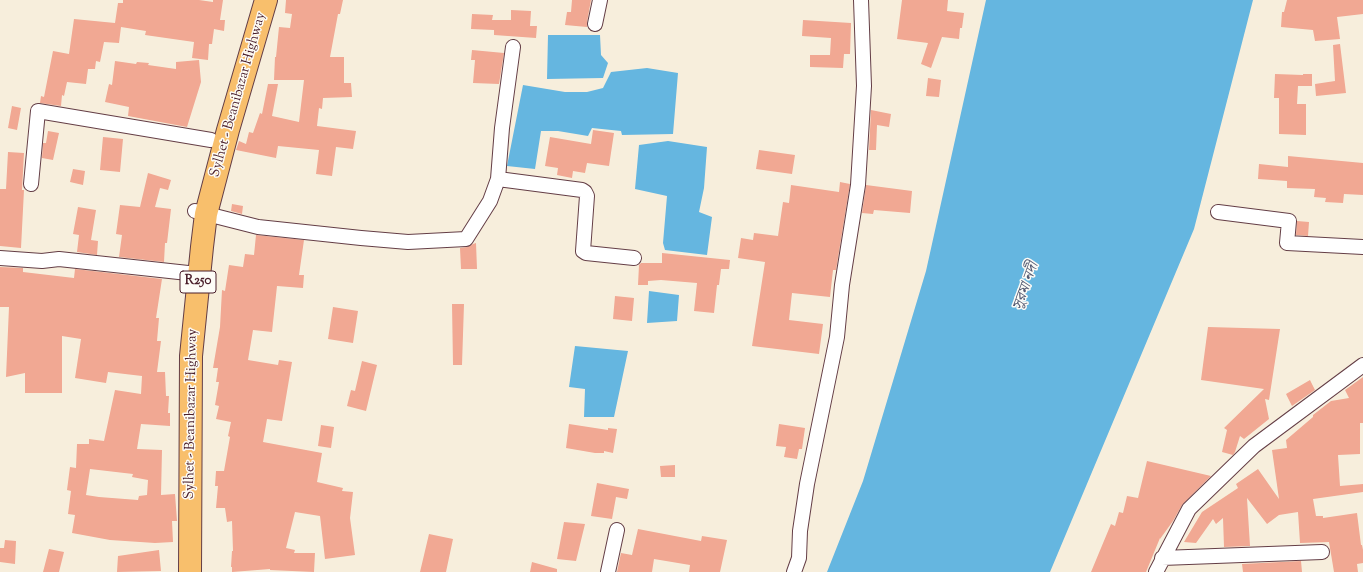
<!DOCTYPE html>
<meta charset="utf-8">
<style>
body{margin:0}
canvas{display:block;background:#f7eedc}
</style>
<canvas width="1363" height="572"></canvas>
<script>
const context = document.querySelector('canvas').getContext('2d');
context.lineJoin = 'round';
function fill(path, color) {
  context.fillStyle = color;
  context.fill(path, 'evenodd');
}
function poly(rows) {
  const path = new Path2D();
  for (const r of rows) {
    path.moveTo(r[0], r[1]);
    for (let i = 2; i < r.length; i += 2) path.lineTo(r[i], r[i + 1]);
  }
  return path;
}
function strokePath(path, color, width, dash) {
  context.strokeStyle = color;
  context.lineWidth = width;
  context.lineCap = dash ? 'butt' : 'round';
  context.setLineDash(dash || []);
  context.stroke(path);
}
function drawText(font, color, halo, rows, align = 'center') {
  context.font = font + ' "Sorts Mill Goudy","Noto Serif Bengali",serif';
  context.lineWidth = 3;
  context.setLineDash([]);
  context.textBaseline = 'middle';
  context.strokeStyle = halo;
  context.fillStyle = color;
  for (const [text, x, y, turn = 0] of rows) {
    context.save();
    context.translate(x, y);
    context.rotate((+turn || 0) * Math.PI / 180);
    context.textAlign = isNaN(turn) ? turn : align;
    if (halo) context.strokeText(text, 0, 0);
    context.fillText(text, 0, 0);
    context.restore();
  }
}
fill(poly([
 [986,0,1253,0,1194,229,1050,572,827,572,863,481,926,271],
 [548,35,600,35,601,55,608,63,603,78,547,79],
 [647,68,678,73,673,134,622,135,621,131,592,128,588,136,558,131,541,131,535,169,507,166,523,85,565,92,587,92,603,88,611,72],
 [668,141,707,147,704,188,699,212,712,217,707,255,665,250,663,243,667,196,635,189,639,145],
 [649,291,679,295,677,321,647,323],
 [575,346,628,351,614,417,584,417,585,389,569,387]
]), '#65b6e0');
fill(poly([
 [123,0,199,0,213,2,213,0,223,0,220,20,225,20,224,31,214,29,212,44,209,44,208,60,192,58,194,42,145,35,146,31,121,27,119,43,104,42,100,62,96,61,95,69,88,69,86,84,67,82,64,96,62,95,61,106,40,103,41,96,44,97,53,51,69,54,74,19,115,23,118,3,123,3],
 [286,0,343,0,340,14,338,14,330,57,344,57,344,83,351,83,352,97,323,98,322,109,319,108,317,126,356,131,353,149,336,147,332,176,316,174,319,150,278,146,276,158,236,150,239,141,246,144,249,132,253,133,260,113,262,114,268,84,278,84,272,116,299,122,304,80,274,80,275,57,276,57,279,27,290,28,292,14,285,13],
 [572,0,591,0,587,22,587,27,565,25,567,12,571,12],
 [902,0,948,0,947,11,964,13,962,28,960,28,959,39,942,37,931,68,921,64,928,43,897,39],
 [1287,0,1363,0,1363,14,1337,17,1340,39,1315,41,1313,30,1281,27,1282,12,1284,12],
 [511,10,531,11,530,26,537,26,536,38,494,35,494,30,471,29,472,14,493,15,492,20,511,20],
 [803,20,851,23,850,54,844,54,843,68,810,67,810,55,830,55,831,38,802,36],
 [1340,44,1346,93,1316,96,1315,84,1335,81,1333,45],
 [472,50,504,53,499,84,473,83,475,60,471,60],
 [199,60,201,82,187,127,128,116,129,107,105,102,109,84,112,85,115,61,136,64,137,62,149,63,148,65,176,69,176,62],
 [1275,74,1303,75,1303,74,1312,74,1312,86,1298,86,1297,104,1306,104,1306,135,1279,134,1279,98,1274,98],
 [928,78,941,80,939,97,926,96],
 [12,106,21,108,17,130,8,128],
 [871,110,891,114,889,127,877,125,876,150,869,150],
 [593,130,614,133,609,166,587,163,585,173,573,171,572,178,557,175,558,168,545,166,550,137,591,144],
 [48,131,59,133,53,160,42,158,43,143,46,143],
 [103,137,123,139,120,172,100,170],
 [759,150,795,155,792,174,756,169],
 [8,152,24,153,22,190,24,190,21,248,0,246,0,189,6,189],
 [1288,156,1363,163,1363,195,1344,194,1343,203,1325,202,1326,198,1314,197,1315,189,1287,188,1287,181,1258,179,1259,164,1288,167],
 [73,169,85,171,83,185,70,182],
 [148,173,171,180,168,190,160,188,155,207,171,209,167,243,165,243,164,262,119,257,122,235,116,234,120,205,140,207],
 [840,182,850,184,836,270,833,270,830,297,792,293,789,320,823,324,819,354,752,346,765,262,738,258,741,238,753,240,754,233,778,236,783,202,789,203,791,185,839,192],
 [866,185,912,191,910,213,874,210,873,214,862,213],
 [232,204,243,206,242,214,231,211],
 [78,207,96,210,91,240,98,241,97,255,77,252,79,235,73,234],
 [1297,221,1309,222,1308,236,1296,235],
 [256,235,304,240,299,275,304,275,303,288,277,286,272,332,253,330,248,360,278,365,279,360,292,362,282,421,267,419,263,442,322,453,317,482,343,488,342,491,353,492,350,518,355,555,325,559,320,516,295,512,286,548,295,550,294,553,315,553,314,572,270,570,270,569,232,572,232,567,231,567,232,551,233,551,232,521,227,522,225,508,216,508,218,486,215,486,216,471,224,471,230,437,228,436,231,422,216,419,219,406,215,405,219,382,216,382,218,368,213,368,220,327,222,290,225,291,229,265,243,267,245,254,254,255],
 [476,243,477,269,461,269,460,248,467,247,473,244],
 [662,253,730,260,729,269,721,269,719,285,717,285,714,313,694,311,697,283,661,280,648,281,648,285,638,285,639,265,641,263,662,263],
 [0,267,23,268,23,272,74,278,75,269,162,279,156,318,159,318,157,341,161,341,157,372,165,372,166,396,169,396,168,413,170,413,170,426,141,424,137,449,162,450,161,495,175,494,177,521,172,521,173,542,155,543,110,540,72,533,75,515,68,514,71,491,67,490,70,467,76,468,77,444,89,444,89,439,104,441,115,390,141,394,142,376,108,372,106,383,75,378,81,339,62,336,62,393,25,393,25,373,6,377,9,307,0,307],
 [90,469,133,474,132,477,148,480,147,495,139,496,138,500,99,497,86,495],
 [615,296,634,298,632,321,613,319],
 [452,304,464,304,462,365,453,365],
 [333,307,358,311,353,343,328,339],
 [1208,327,1280,329,1269,400,1265,399,1269,419,1244,439,1240,436,1235,452,1233,455,1222,452,1227,430,1224,428,1264,389,1201,380],
 [362,361,377,365,366,411,347,406,351,390,355,391],
 [1363,377,1363,423,1360,423,1360,454,1338,455,1340,486,1363,484,1363,492,1313,499,1316,516,1323,516,1323,518,1357,513,1361,545,1362,545,1363,550,1363,563,1357,564,1358,572,1334,572,1329,542,1300,543,1298,512,1279,515,1267,524,1247,498,1250,546,1224,547,1223,518,1216,524,1213,519,1196,543,1184,542,1202,512,1238,488,1236,484,1258,469,1279,499,1272,450,1287,448,1286,440,1313,417,1313,415,1331,401,1349,398,1345,390],
 [1310,380,1315,390,1292,406,1286,394],
 [569,424,608,430,608,428,617,429,613,453,604,451,604,453,595,453,566,448],
 [779,424,805,428,802,449,799,449,797,459,784,457,786,447,776,446],
 [321,425,334,427,331,448,318,446],
 [1147,461,1211,476,1182,505,1173,521,1160,539,1160,538,1146,572,1091,572,1111,524,1115,526,1119,512,1123,513,1127,496,1138,498],
 [675,465,675,477,661,477,660,466],
 [597,483,629,489,627,499,616,497,612,519,591,516],
 [564,522,585,524,576,561,557,559],
 [638,529,701,541,702,536,727,540,720,572,689,572,690,565,654,559,652,572,617,572,621,553,632,555],
 [429,534,453,539,446,572,420,572],
 [5,540,16,541,15,564,0,562,0,548,4,548],
 [49,549,64,552,59,572,43,572],
 [159,550,161,571,117,572,118,556],
 [1301,561,1302,572,1243,572,1242,564],
 [532,562,557,569,557,572,530,572]
]), '#f1a893');
const street = poly([
 [595,24,600,0],
 [498,179,582,190,585,192,587,196,583,251,586,253,634,258],
 [31,184,38,111,211,140],
 [195,211,258,227,361,238,408,242,466,239,490,201,498,179,502,128,513,47],
 [1218,212,1289,221,1287,243,1363,247],
 [0,258,42,261,59,259,188,273],
 [1162,558,1322,552],
 [608,572,617,530],
 [794,572,799,558,800,531,807,484,837,337,842,285,858,185,864,86,861,0],
 [1156,572,1189,509,1254,446,1363,365]
]);
const primary = poly([
 [190,572,191,356,202,247,206,214,228,130,266,0]
]);
strokePath(street, '#643e46', 16);
strokePath(primary, '#643e46', 24);
strokePath(street, '#fff', 14);
strokePath(primary, '#f8bf6c', 22);
for (const [x, y, w] of [
 [198,282,36]
]) {
  const box = new Path2D();
  box.roundRect(x - w / 2, y - 11, w, 22, 3);
  context.fillStyle = '#fdfcf7';
  context.fill(box);
  strokePath(box, '#4a1f2b', 1);
}
drawText('bold 13px', '#4a1f2b', null, [
 ["R250",198,282]
]);
drawText('14px', '#4a1f2b', '#fdfcf7', [
 ["Sylhet - Beanibazar Highway",239,95,-74],
 ["Sylhet - Beanibazar Highway",192,414,-89]
]);
drawText('italic 15px', '#555b73', '#fdfcf7', [
 ["সুরমা নদী",1027,287,-70]
]);
</script>
